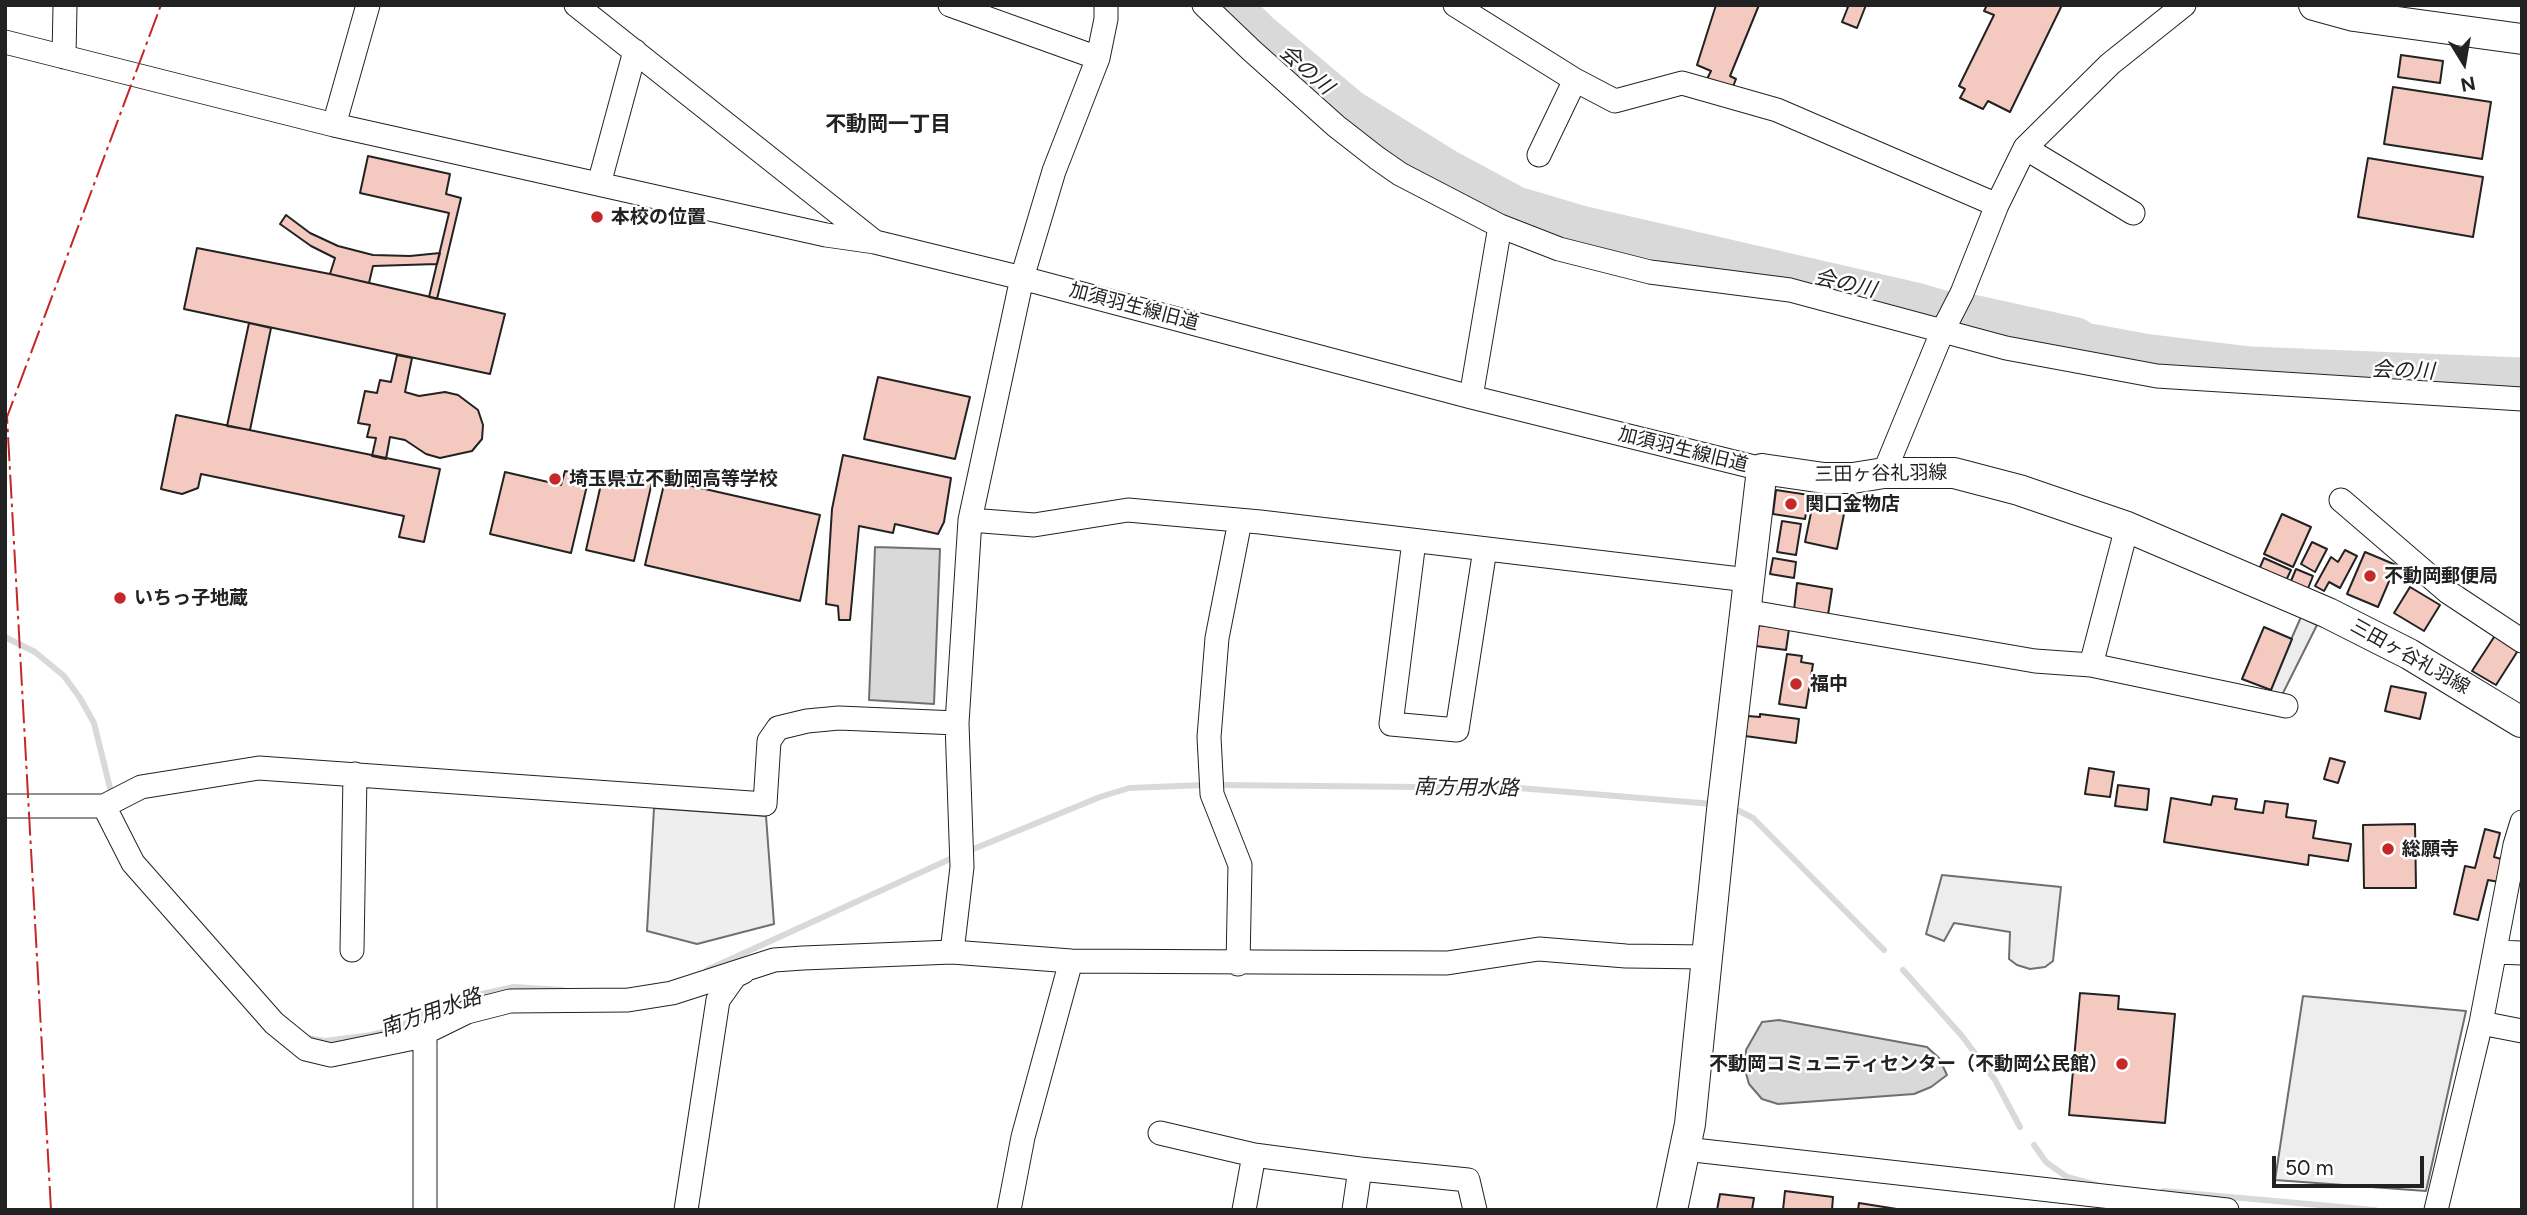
<!DOCTYPE html>
<meta charset="utf-8">
<style>
body{margin:0}
#map{position:relative;width:2527px;height:1215px;overflow:hidden;background:#fff;font-family:Figtree,sans-serif}
canvas{display:block}
.frame{position:absolute;inset:0;border:7px solid #222;pointer-events:none}
.north{position:absolute;left:2429px;top:28px;width:70px;height:70px;-webkit-text-stroke:5px #fff;paint-order:stroke;rotate:169deg;font-size:19px;font-weight:700;line-height:28px;text-align:center;color:#222}
.north::after{content:'';display:block;margin:auto;width:24px;height:32px;background:#222;clip-path:polygon(50% 0,100% 100%,50% 72%,0 100%)}
.scale{position:absolute;left:2272px;top:1156px;width:152px;height:32px;box-sizing:border-box;border:4px solid #222;border-top:0;padding-left:9px;font-size:21px;line-height:24px;white-space:nowrap;color:#222;-webkit-text-stroke:5px #fff;paint-order:stroke}
</style>
<div id="map">
<canvas width="2527" height="1215"></canvas>
<div class="frame"></div>
<div class="north">N</div>
<div class="scale">50 m</div>
</div>
<script>
const context = document.querySelector('canvas').getContext('2d');
context.lineJoin = 'round';
function fill(path, color) {
  context.fillStyle = color;
  context.fill(path, 'evenodd');
}
function poly(rows) {
  const path = new Path2D();
  for (const r of rows) {
    path.moveTo(r[0], r[1]);
    for (let i = 2; i < r.length; i += 2) path.lineTo(r[i], r[i + 1]);
  }
  return path;
}
function strokePath(path, color, width, dash) {
  context.strokeStyle = color;
  context.lineWidth = width;
  context.lineCap = dash ? 'butt' : 'round';
  context.setLineDash(dash || []);
  context.stroke(path);
}
function drawText(font, color, halo, rows, align = 'center') {
  context.font = font + ' Figtree,"Noto Sans JP",sans-serif';
  context.lineWidth = 5;
  context.setLineDash([]);
  context.textBaseline = 'middle';
  context.strokeStyle = halo;
  context.fillStyle = color;
  for (const [text, x, y, turn = 0] of rows) {
    context.save();
    context.translate(x, y);
    context.rotate((+turn || 0) * Math.PI / 180);
    context.textAlign = isNaN(turn) ? turn : align;
    if (halo) context.strokeText(text, 0, 0);
    context.fillText(text, 0, 0);
    context.restore();
  }
}
const green = poly([
 [654,808,766,816,774,924,697,944,647,931,654,808]
]);
fill(green, '#eee');
strokePath(green, '#6f6f6f', 2);
const parking = poly([
 [2301,617,2317,625,2281,697,2267,694,2301,617],
 [1942,875,2061,887,2053,961,2045,967,2030,969,2017,965,2009,959,2010,932,1954,923,1944,941,1926,934,1942,875],
 [2303,996,2466,1011,2426,1191,2275,1180,2303,996]
]);
fill(parking, '#ededed');
strokePath(parking, '#6f6f6f', 2);
const water = poly([
 [875,547,940,549,934,704,869,700,875,547],
 [1779,1020,1927,1047,1939,1058,1947,1075,1931,1087,1914,1094,1778,1104,1762,1099,1749,1084,1745,1070,1746,1050,1762,1022,1779,1020]
]);
fill(water, '#d9d9d9');
strokePath(water, '#6f6f6f', 2);
strokePath(poly([
 [5,637,35,652,64,676,80,698,94,723,111,792],
 [1219,785,1519,788,1713,804],
 [1735,809,1753,818,1884,950],
 [971,850,1100,797,1129,788,1204,785],
 [707,970,950,859],
 [1903,970,1962,1036,1995,1080,2020,1127],
 [307,1038,325,1041,371,1035,396,1029,427,1011,463,998,514,987,563,990],
 [2034,1145,2046,1162,2067,1177,2097,1185],
 [2163,1191,2375,1210]
]), '#d9d9d9', 6);
strokePath(poly([
 [1233,5,1262,33,1351,108,1448,168,1517,205,1581,224,1916,301,1947,310,1959,310,2077,336,2084,341,2144,352,2250,365,2522,376]
]), '#d9d9d9', 37);
const building = poly([
 [1716,5,1759,5,1730,76,1736,79,1732,89,1707,79,1711,71,1697,65,1716,5],
 [1844,5,1866,5,1857,28,1842,22,1848,7,1844,5],
 [1987,5,2062,5,2010,112,1988,101,1983,109,1960,98,1965,89,1959,86,1994,15,1984,11,1987,5],
 [2401,55,2443,61,2440,83,2398,77,2401,55],
 [2393,87,2491,102,2482,159,2384,144,2393,87],
 [368,156,450,174,446,194,461,198,437,299,429,297,449,213,360,193,368,156],
 [2368,158,2483,177,2473,237,2358,217,2368,158],
 [286,215,310,233,338,246,373,255,410,256,440,253,437,264,373,266,369,283,330,274,335,258,311,246,280,224,286,215],
 [197,248,330,274,505,314,490,374,184,309,197,248],
 [249,323,271,328,250,430,227,426,249,323],
 [397,355,412,358,405,392,419,396,445,392,458,395,478,410,483,425,482,439,472,451,440,458,426,454,405,440,390,437,386,459,372,456,376,438,367,437,370,425,358,423,365,391,377,393,380,380,391,382,397,355],
 [878,377,970,397,955,459,864,439,878,377],
 [176,415,440,469,424,542,399,537,404,516,201,474,198,488,182,494,161,489,176,415],
 [843,455,951,478,944,522,938,534,895,524,893,533,859,526,850,620,839,620,838,606,826,604,832,509,843,455],
 [565,471,589,477,571,553,490,534,505,472,561,485,565,471],
 [604,471,652,482,634,561,586,550,604,471],
 [665,480,820,515,800,601,645,565,665,480],
 [1776,490,1809,495,1805,519,1773,514,1776,490],
 [1813,503,1845,509,1837,549,1805,542,1813,503],
 [2282,514,2311,527,2293,567,2264,554,2282,514],
 [1782,521,1801,524,1796,555,1777,552,1782,521],
 [2312,542,2327,549,2315,572,2301,564,2312,542],
 [2345,550,2357,556,2340,588,2329,582,2324,591,2315,586,2331,557,2338,562,2345,550],
 [2365,552,2396,565,2378,607,2347,594,2365,552],
 [1773,558,1796,562,1794,578,1770,574,1773,558],
 [2264,558,2291,570,2284,585,2257,574,2264,558],
 [2296,569,2313,576,2305,596,2288,588,2296,569],
 [1797,583,1832,589,1828,615,1794,610,1797,583],
 [2410,587,2440,605,2424,631,2394,613,2410,587],
 [1759,625,1789,629,1786,650,1756,646,1759,625],
 [2264,627,2292,639,2271,690,2242,679,2264,627],
 [2496,634,2519,649,2496,685,2472,671,2496,634],
 [1787,654,1802,656,1801,662,1813,664,1806,708,1779,704,1787,654],
 [2391,686,2426,693,2420,719,2385,711,2391,686],
 [1760,714,1799,719,1796,743,1745,736,1748,716,1760,717,1760,714],
 [2330,758,2345,762,2338,783,2324,779,2330,758],
 [2089,768,2114,772,2110,797,2085,794,2089,768],
 [2118,785,2149,789,2147,810,2115,806,2118,785],
 [2213,796,2237,799,2235,809,2263,813,2265,801,2288,804,2286,817,2316,821,2313,838,2351,844,2348,861,2309,855,2308,865,2164,842,2171,798,2211,805,2213,796],
 [2415,824,2416,888,2364,888,2363,825,2415,824],
 [2485,829,2500,833,2494,857,2505,860,2499,882,2488,880,2478,920,2454,914,2465,866,2475,868,2485,829],
 [2080,993,2119,996,2118,1009,2175,1014,2165,1123,2069,1115,2080,993],
 [1785,1191,1833,1197,1832,1210,1783,1210,1785,1191],
 [1720,1194,1754,1198,1752,1210,1717,1210,1720,1194],
 [1859,1203,1903,1210,1858,1210,1859,1203]
]);
fill(building, '#f3c9c0');
strokePath(building, '#222', 2);
const minor = poly([
 [576,5,875,242,1022,278,1471,397,1762,469],
 [950,5,1098,58],
 [1204,5,1251,50,1336,126,1377,158,1400,174,1500,226,1559,249,1650,272,1790,290,2006,348,2157,376,2522,399],
 [1455,5,1575,80],
 [5,42,334,125,826,235,875,242],
 [64,57,65,5],
 [334,125,368,5],
 [2025,148,2133,213],
 [1539,155,1575,80,1615,101,1682,83,1777,110,1997,205],
 [599,184,635,51],
 [1471,397,1500,226],
 [1884,473,1943,330,1962,293,1997,205,2025,148,2110,64,2184,5],
 [2341,500,2448,592,2522,641],
 [970,520,1034,525,1128,510,1260,522,1748,580],
 [1414,541,1391,724,1457,730,1485,549],
 [1745,611,2035,661,2091,665,2286,706],
 [2091,665,2127,527],
 [5,806,104,806,141,787,259,768,765,804,769,741,778,728,807,721,839,718,957,723],
 [104,806,133,863,274,1023,306,1049,331,1055,414,1038,467,1012,510,1001,628,1000,672,993,774,960,803,958,952,952,1071,961,1447,963,1539,949,1626,956,1708,957],
 [352,950,355,774],
 [952,952,962,867,957,723,970,520,1022,278,1054,171,1098,58,1106,19,1106,5],
 [2495,952,2522,953],
 [1238,964,1240,865,1212,794,1209,737,1217,638,1240,521],
 [2481,1023,2522,1031],
 [425,1032,425,1210],
 [1160,1133,1254,1155,1360,1169,1468,1180,1475,1210],
 [1685,1149,2227,1210],
 [686,1210,718,1000,735,976,743,972],
 [1009,1210,1023,1137,1071,961],
 [1244,1210,1254,1155],
 [1354,1210,1360,1169],
 [2436,1210,2481,1023,2515,845,2522,822]
]);
const major = poly([
 [2314,5,2354,16,2522,39],
 [1672,1210,1690,1124,1722,810,1762,469,1824,478,1853,478,1884,473,1954,473,2019,490,2127,527,2328,613,2409,654,2521,722,2522,720]
]);
strokePath(minor, '#222', 25);
strokePath(major, '#222', 32);
strokePath(minor, '#fff', 23);
strokePath(major, '#fff', 30);
strokePath(poly([
 [51,1210,7,417,161,5]
]), '#c62828', 2, [24, 5, 3.5, 5]);
for (const [x, y, r, color] of [
 [597,217,7,"#c62828"],
 [555,479,7,"#c62828"],
 [1791,504,7,"#c62828"],
 [2370,576,7,"#c62828"],
 [120,598,7,"#c62828"],
 [1796,684,7,"#c62828"],
 [2388,849,7,"#c62828"],
 [2122,1064,7,"#c62828"]
]) {
  const dot = new Path2D();
  dot.arc(x, y, r, 0, 2 * Math.PI);
  context.fillStyle = color;
  context.fill(dot);
  strokePath(dot, '#fff', 2.5);
}
drawText('bold 19px', '#222', '#fff', [
 ["本校の位置",611,217],
 ["埼玉県立不動岡高等学校",569,479],
 ["関口金物店",1805,504],
 ["不動岡郵便局",2384,576],
 ["いちっ子地蔵",134,598],
 ["福中",1810,684],
 ["総願寺",2402,849],
 ["不動岡コミュニティセンター（不動岡公民館）",2108,1064,"right"]
], 'left');
drawText('19px', '#222', '#fff', [
 ["加須羽生線旧道",1134,307,15],
 ["加須羽生線旧道",1683,450,14],
 ["三田ヶ谷礼羽線",1881,474,-1],
 ["三田ヶ谷礼羽線",2410,657,29]
]);
drawText('italic 21px', '#222', '#fff', [
 ["会の川",1306,70,41],
 ["会の川",1845,284,13],
 ["会の川",2403,371,2],
 ["南方用水路",1466,788,1],
 ["南方用水路",431,1013,-19]
]);
drawText('bold 21px', '#222', '#fff', [
 ["不動岡一丁目",888,125]
]);
</script>
